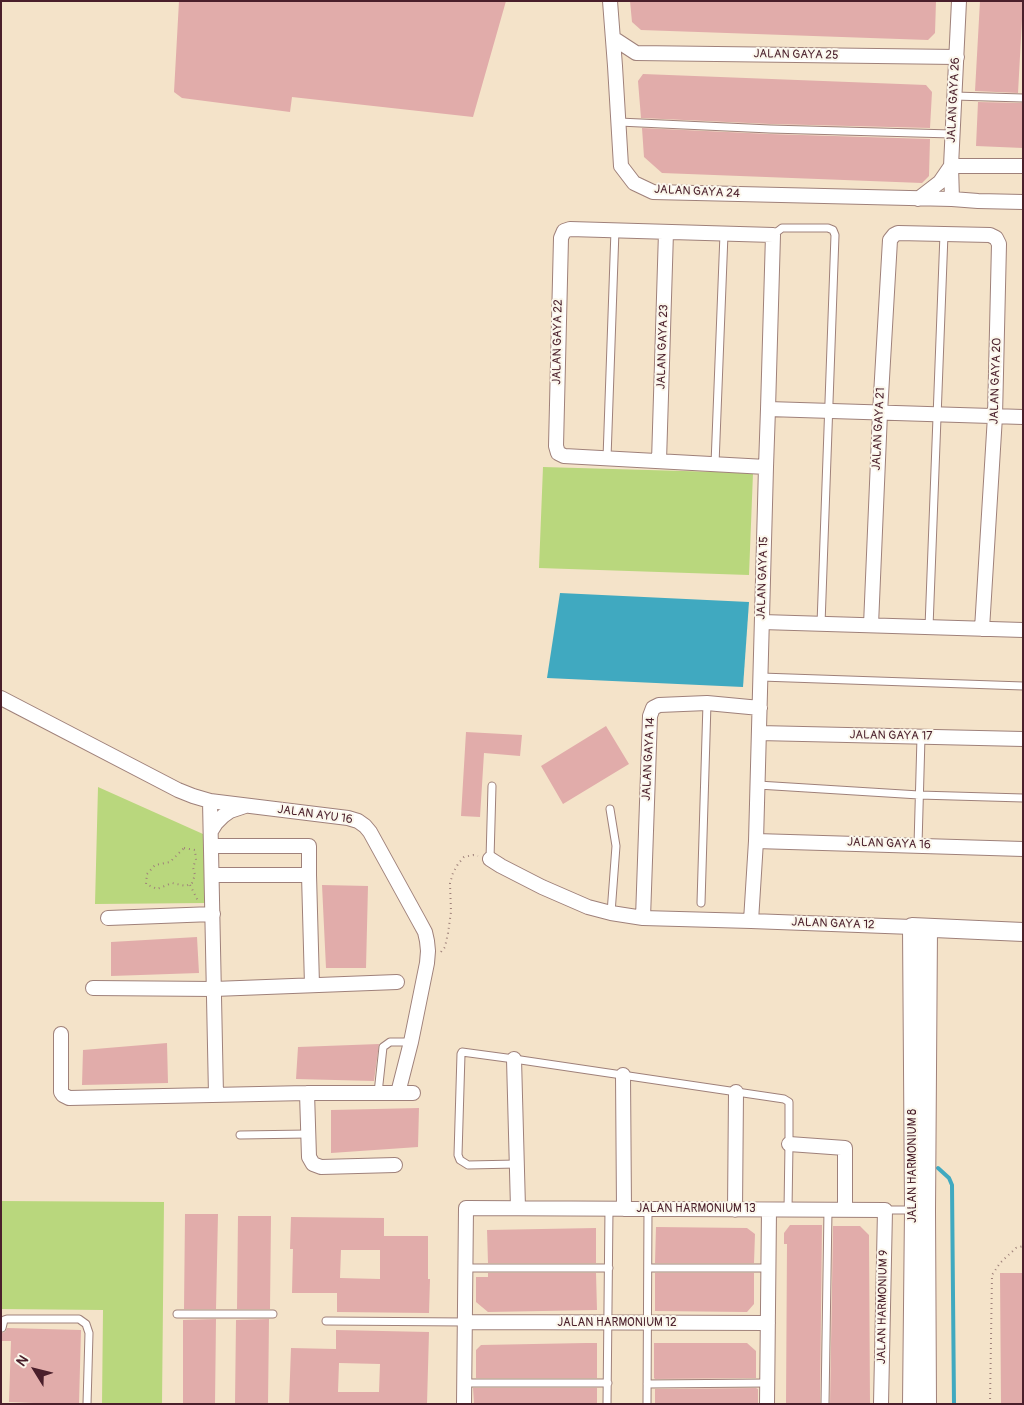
<!DOCTYPE html>
<style>
body{margin:0}
#map{position:relative;width:1024px;height:1405px;overflow:hidden;background:#f4e3c9;font-family:Pangolin,sans-serif}
canvas{display:block}
.frame{position:absolute;inset:0;border:2px solid #4a1f2b;pointer-events:none}
.north{position:absolute;left:10px;top:1345px;width:50px;height:50px;-webkit-text-stroke:4px #fbf7ec;paint-order:stroke;rotate:306deg;font-size:14px;font-weight:700;line-height:20px;text-align:center;color:#4a1f2b}
.north::after{content:'';display:block;margin:auto;width:18px;height:22px;background:#4a1f2b;clip-path:polygon(50% 0,100% 100%,50% 72%,0 100%)}
</style>
<div id="map">
<canvas width="1024" height="1405"></canvas>
<div class="frame"></div>
<div class="north">N</div>
</div>
<script>
const context = document.querySelector('canvas').getContext('2d');
context.lineJoin = 'round';
function fill(path, color) {
  context.fillStyle = color;
  context.fill(path, 'evenodd');
}
function poly(rows) {
  const path = new Path2D();
  for (const r of rows) {
    path.moveTo(r[0], r[1]);
    for (let i = 2; i < r.length; i += 2) path.lineTo(r[i], r[i + 1]);
  }
  return path;
}
function strokePath(path, color, width, dash) {
  context.strokeStyle = color;
  context.lineWidth = width;
  context.lineCap = dash ? 'butt' : 'round';
  context.setLineDash(dash || []);
  context.stroke(path);
}
function drawText(font, color, halo, rows, align = 'center') {
  context.font = font + ' Pangolin,sans-serif';
  context.lineWidth = 4;
  context.setLineDash([]);
  context.textBaseline = 'middle';
  context.strokeStyle = halo;
  context.fillStyle = color;
  for (const [text, x, y, turn = 0] of rows) {
    context.save();
    context.translate(x, y);
    context.rotate((+turn || 0) * Math.PI / 180);
    context.textAlign = isNaN(turn) ? turn : align;
    if (halo) context.strokeText(text, 0, 0);
    context.fillText(text, 0, 0);
    context.restore();
  }
}
fill(poly([
 [543,467,753,473,749,575,539,568],
 [98,787,203,834,206,903,95,904],
 [1,1201,164,1202,162,1404,102,1404,103,1310,1,1309]
]), '#b9d77d');
fill(poly([
 [560,593,749,602,743,687,547,678]
]), '#40a9c0');
strokePath(poly([
 [938,1168,949,1178,952,1185,954,1404]
]), '#40a9c0', 4);
fill(poly([
 [179,1,506,1,473,117,292,97,290,112,182,98,174,92],
 [630,1,936,1,935,33,928,40,641,30,632,22],
 [980,1,1023,1,1018,93,975,91],
 [643,74,926,85,932,92,930,128,770,124,641,118,638,81],
 [978,102,1023,103,1023,148,976,146],
 [642,128,770,134,930,139,929,176,922,183,662,173,644,157],
 [606,726,629,764,563,804,541,766],
 [466,732,522,735,520,756,484,753,480,817,461,816],
 [322,885,368,886,366,968,326,968],
 [197,937,199,973,111,976,111,942],
 [167,1043,168,1083,82,1085,83,1050],
 [379,1044,374,1081,296,1079,298,1047],
 [419,1108,418,1147,331,1153,331,1110],
 [185,1214,218,1214,216,1309,184,1309],
 [238,1216,271,1216,270,1309,237,1309],
 [291,1217,384,1218,384,1236,428,1236,428,1279,430,1279,429,1313,337,1312,337,1293,292,1293,293,1249,290,1249],
 [341,1250,380,1250,380,1279,340,1278],
 [790,1225,822,1225,820,1404,786,1404,787,1244,784,1244,784,1233],
 [833,1226,860,1226,869,1235,870,1404,830,1404],
 [656,1227,747,1228,755,1234,754,1263,655,1263],
 [596,1228,596,1263,488,1263,487,1230],
 [488,1273,596,1273,597,1310,488,1312,476,1302,476,1277,488,1277],
 [655,1273,754,1273,754,1304,747,1312,655,1311],
 [1000,1273,1023,1273,1023,1404,1001,1404],
 [216,1319,215,1404,183,1404,183,1320],
 [269,1319,268,1404,235,1404,236,1320],
 [7,1328,81,1330,79,1404,34,1404,34,1403,9,1402,11,1341,1,1341,1,1333,5,1332],
 [336,1330,429,1332,427,1404,289,1404,291,1348,336,1349],
 [339,1363,380,1364,379,1392,338,1392],
 [586,1343,597,1343,597,1378,476,1378,476,1350,481,1345],
 [654,1343,747,1343,756,1351,756,1378,655,1379,654,1378],
 [473,1388,597,1388,597,1404,474,1404],
 [756,1388,758,1389,758,1404,655,1404,655,1389]
]), '#e1acaa');
const service = poly([
 [954,96,1023,98],
 [619,122,770,129,952,134],
 [773,235,782,228,828,228,833,230,835,235,821,624],
 [607,458,615,230],
 [715,464,724,234],
 [929,627,944,234],
 [761,677,1023,686],
 [758,785,919,795,1023,798],
 [610,809,616,846,611,913],
 [918,845,921,737],
 [490,859,492,786],
 [701,903,707,703],
 [378,1093,383,1047,390,1042,411,1042],
 [240,1135,308,1134],
 [517,1164,468,1165,460,1160,458,1155,461,1054,462,1052,514,1059,784,1099,789,1102,789,1144,788,1210],
 [885,1210,914,1210],
 [466,1268,609,1268],
 [648,1268,769,1268],
 [177,1314,273,1314],
 [326,1321,465,1322],
 [2,1328,4,1320,7,1319,79,1319,86,1324,89,1333,87,1404],
 [464,1383,608,1383],
 [647,1384,767,1383],
 [607,1404,609,1209],
 [647,1404,648,1209],
 [825,1404,828,1210]
]);
const minor = poly([
 [610,1,615,66,621,166,634,183,653,192,952,199,978,201,1023,202],
 [613,38,636,53,957,57],
 [951,166,1023,166],
 [918,199,940,182,951,166],
 [952,199,951,166,959,1],
 [768,409,1023,417],
 [659,461,666,232],
 [762,622,1023,630],
 [871,625,880,413,890,240,894,235,898,233,990,235,996,238,999,244,995,416,982,629],
 [1,698,178,790,193,796,210,801,348,818,358,821,365,826,370,832,419,921,425,932,427,941,428,951,427,963,411,1042,398,1093],
 [759,733,1023,739],
 [210,801,216,1095],
 [211,831,216,823,223,816,230,811,245,806],
 [756,841,1023,849],
 [211,846,309,846,309,875,212,875],
 [490,859,501,866,542,887,588,907,611,913,643,918,751,921,912,927],
 [309,875,312,985],
 [108,918,213,914],
 [643,918,650,716,653,708,659,705,707,703,760,708],
 [751,921,756,841,766,467,768,409,773,235,570,229,564,231,561,238,556,446,558,453,564,456,766,467],
 [93,988,214,989,397,982],
 [61,1034,61,1092,63,1095,69,1098,307,1093,413,1093],
 [514,1059,518,1208],
 [623,1075,624,1209],
 [307,1093,309,1157,313,1164,321,1167,395,1165],
 [789,1144,845,1148,845,1210],
 [735,1210,736,1092],
 [465,1322,768,1323],
 [464,1404,466,1208,885,1210,881,1404],
 [767,1404,769,1210]
]);
const tertiary = poly([
 [912,1404,914,1210,912,927,1023,932],
 [927,1404,926,1210,928,928]
]);
strokePath(service, '#9f817a', 9);
strokePath(minor, '#9f817a', 16);
strokePath(tertiary, '#9f817a', 20);
strokePath(poly([
 [184,848,195,850,196,860,193,867,195,875,192,883,186,886,172,883,157,889,146,884,147,874,155,865,170,862,184,848],
 [190,885,198,901],
 [441,952,445,947,448,933,451,912,450,883,453,873,458,864,464,857,473,855,478,856],
 [990,1404,992,1275,1000,1263,1016,1248,1023,1246]
]), '#9f817a', 2, [1, 4]);
strokePath(service, '#fff', 7);
strokePath(minor, '#fff', 14);
strokePath(tertiary, '#fff', 18);
drawText('12px', '#4a1f2b', '#fbf7ec', [
 ["JALAN GAYA 25",796,55,1],
 ["JALAN GAYA 26",954,100,-87],
 ["JALAN GAYA 24",697,192,3],
 ["JALAN GAYA 22",558,342,-89],
 ["JALAN GAYA 23",663,347,-88],
 ["JALAN GAYA 20",996,381,-88],
 ["JALAN GAYA 21",879,429,-87],
 ["JALAN GAYA 15",763,578,-88],
 ["JALAN GAYA 17",891,736,1],
 ["JALAN GAYA 14",649,759,-87],
 ["JALAN AYU 16",315,815,8],
 ["JALAN GAYA 16",889,844,2],
 ["JALAN GAYA 12",833,924,2],
 ["JALAN HARMONIUM 8",913,1166,-90],
 ["JALAN HARMONIUM 13",696,1209],
 ["JALAN HARMONIUM 9",883,1307,-89],
 ["JALAN HARMONIUM 12",617,1323]
]);
</script>
